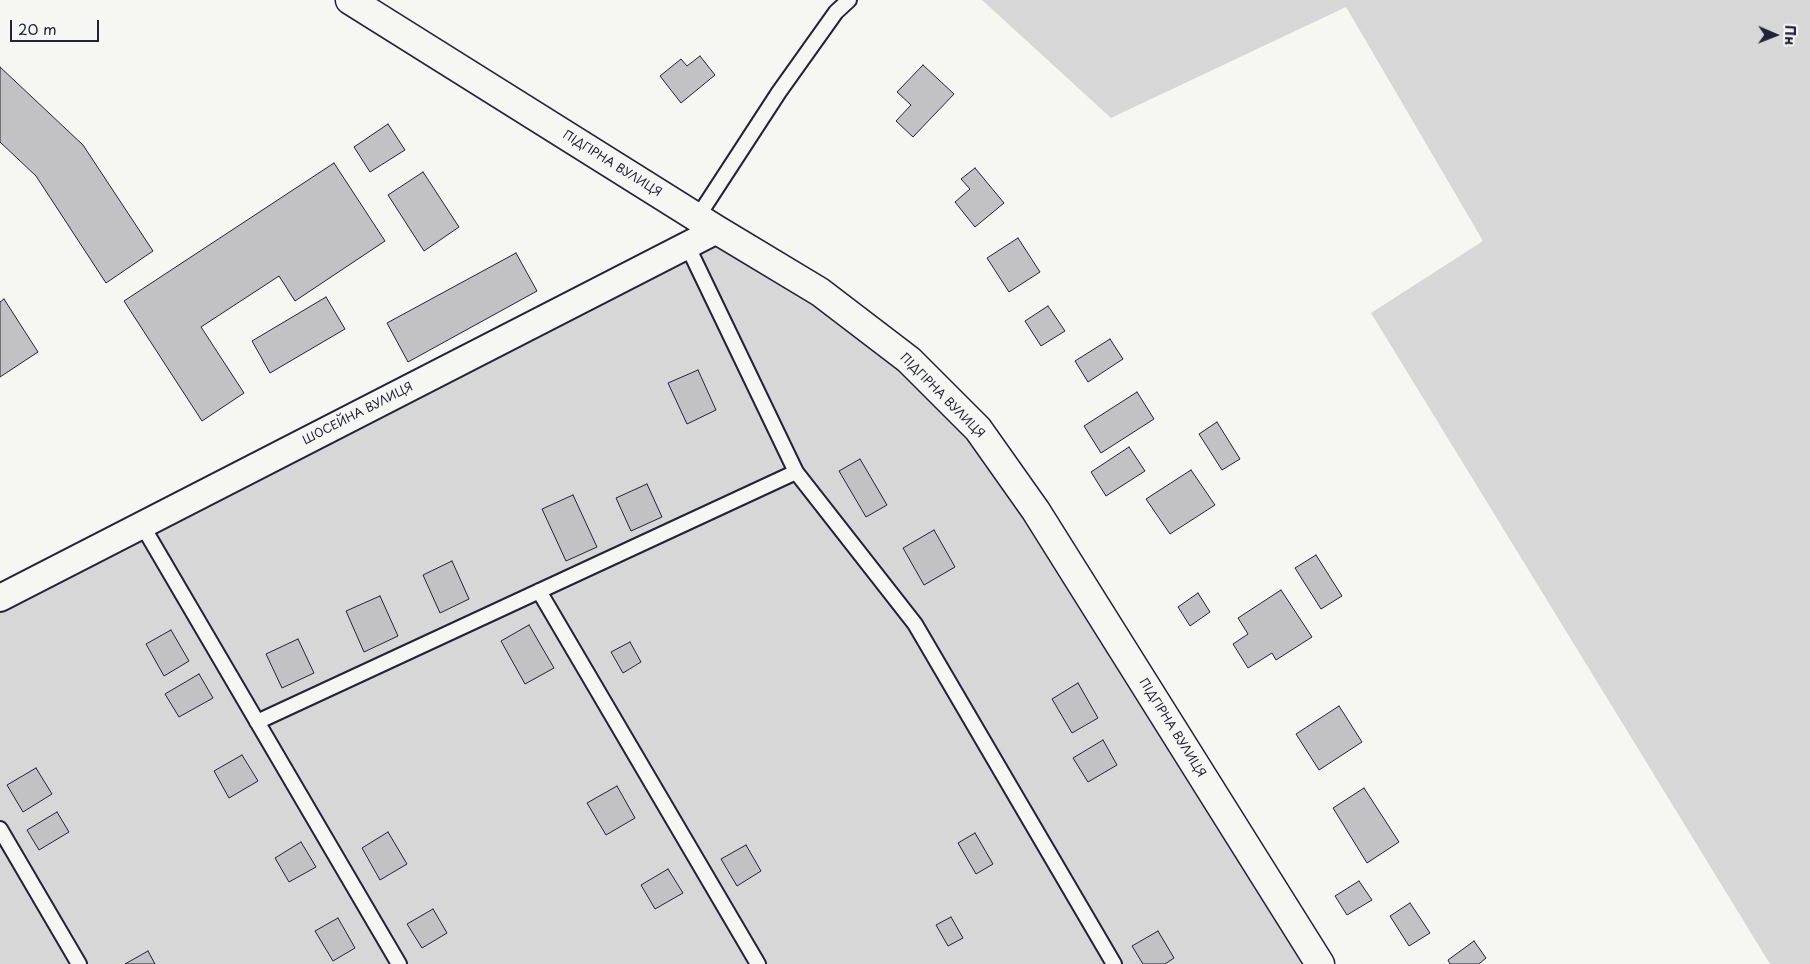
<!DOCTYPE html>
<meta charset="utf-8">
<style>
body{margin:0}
#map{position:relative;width:1810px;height:964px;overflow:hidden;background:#f6f6f2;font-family:"Playpen Sans",sans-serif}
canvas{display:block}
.north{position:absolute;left:1750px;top:10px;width:50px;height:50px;-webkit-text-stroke:4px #f6f6f2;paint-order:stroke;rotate:91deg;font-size:14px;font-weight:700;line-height:20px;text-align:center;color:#22223b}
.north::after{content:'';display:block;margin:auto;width:18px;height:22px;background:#22223b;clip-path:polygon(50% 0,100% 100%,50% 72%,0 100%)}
.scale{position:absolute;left:10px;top:20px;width:89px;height:22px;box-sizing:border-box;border:2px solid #22223b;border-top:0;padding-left:6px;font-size:15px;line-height:18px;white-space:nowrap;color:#22223b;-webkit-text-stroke:4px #f6f6f2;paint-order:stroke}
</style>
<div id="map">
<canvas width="1810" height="964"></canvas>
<div class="north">Пн</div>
<div class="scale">20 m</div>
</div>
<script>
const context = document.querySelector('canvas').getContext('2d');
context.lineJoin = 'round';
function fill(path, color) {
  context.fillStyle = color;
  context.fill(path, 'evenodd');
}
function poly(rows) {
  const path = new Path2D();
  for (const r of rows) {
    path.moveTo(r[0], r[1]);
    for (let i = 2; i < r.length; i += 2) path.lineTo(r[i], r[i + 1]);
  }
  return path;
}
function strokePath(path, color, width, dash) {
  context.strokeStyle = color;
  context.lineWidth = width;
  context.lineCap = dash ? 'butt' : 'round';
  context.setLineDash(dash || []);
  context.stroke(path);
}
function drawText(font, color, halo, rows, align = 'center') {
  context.font = font + ' "Playpen Sans",sans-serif';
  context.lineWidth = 4.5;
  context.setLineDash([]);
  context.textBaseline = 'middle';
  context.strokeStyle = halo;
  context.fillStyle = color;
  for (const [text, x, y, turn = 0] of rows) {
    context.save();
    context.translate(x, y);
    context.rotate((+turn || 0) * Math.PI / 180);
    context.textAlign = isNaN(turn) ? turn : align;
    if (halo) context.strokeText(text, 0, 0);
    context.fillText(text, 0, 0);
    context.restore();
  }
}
fill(poly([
 [982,0,1810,0,1810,964,1770,964,1371,313,1483,241,1346,7,1111,118],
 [717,230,978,429,1320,964,0,964,0,598]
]), '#d7d7d7');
const building = poly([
 [700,56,715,75,681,103,660,76,681,59,687,66,700,56],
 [923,65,954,94,913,137,896,121,911,105,897,92,923,65],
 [0,67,83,145,153,251,106,283,36,176,0,142,0,67],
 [388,124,405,150,370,172,354,147,388,124],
 [334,163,385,241,295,301,279,276,201,327,244,393,202,421,124,301,334,163],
 [975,168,1004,203,975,227,955,202,970,189,961,179,975,168],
 [423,172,459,227,424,251,388,195,423,172],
 [1018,238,1040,272,1009,292,987,258,1018,238],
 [516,253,537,291,408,362,387,323,516,253],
 [326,297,345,329,270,373,252,341,326,297],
 [4,299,38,352,0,377,0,302,4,299],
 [1048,306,1065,331,1041,346,1025,321,1048,306],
 [1110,339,1123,359,1088,382,1075,361,1110,339],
 [698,370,716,410,687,424,668,383,698,370],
 [1137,392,1154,419,1101,453,1084,426,1137,392],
 [1217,422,1240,459,1222,470,1199,434,1217,422],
 [1129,447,1145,471,1106,496,1091,472,1129,447],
 [860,459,887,505,866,517,839,471,860,459],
 [1191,470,1215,505,1170,534,1146,499,1191,470],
 [647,484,662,517,631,531,616,498,647,484],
 [573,495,597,547,566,561,542,509,573,495],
 [934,530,955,567,924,585,903,548,934,530],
 [1316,555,1342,596,1321,609,1295,568,1316,555],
 [452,561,469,599,440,613,423,575,452,561],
 [1281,590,1312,637,1276,660,1272,653,1248,668,1233,644,1248,634,1238,618,1281,590],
 [1198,593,1210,612,1190,626,1178,607,1198,593],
 [380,596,398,636,364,652,346,611,380,596],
 [529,625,554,668,525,684,501,641,529,625],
 [171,630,189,661,164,676,146,644,171,630],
 [298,639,314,673,282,688,266,654,298,639],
 [630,642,641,662,623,673,611,652,630,642],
 [199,674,213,698,179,717,165,694,199,674],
 [1078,683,1098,718,1072,733,1052,699,1078,683],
 [1339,706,1362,742,1319,770,1296,734,1339,706],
 [1103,740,1117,765,1088,782,1073,758,1103,740],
 [242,755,258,781,229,798,214,771,242,755],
 [36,768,52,794,23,812,7,785,36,768],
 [617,786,635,818,606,835,587,803,617,786],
 [1364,788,1399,842,1367,863,1333,808,1364,788],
 [57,812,69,832,39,850,27,830,57,812],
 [388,832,407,864,380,880,362,848,388,832],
 [975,833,993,864,976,874,958,843,975,833],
 [301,842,316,867,289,882,275,858,301,842],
 [746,845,761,871,737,886,721,859,746,845],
 [668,869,683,893,655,909,641,885,668,869],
 [1359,881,1372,900,1347,915,1335,896,1359,881],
 [1410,903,1430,933,1409,946,1390,916,1410,903],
 [433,909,447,933,422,948,407,924,433,909],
 [951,917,963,938,948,946,936,925,951,917],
 [338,918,355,948,333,961,315,931,338,918],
 [1158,931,1174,958,1165,964,1143,964,1132,946,1158,931],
 [1474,941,1486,958,1479,964,1450,964,1448,960,1474,941],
 [148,951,155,964,125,964,148,951]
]);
fill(building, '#c2c2c4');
strokePath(building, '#22223b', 1);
const lane = poly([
 [697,218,779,92,836,12,849,0],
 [687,245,796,472,915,624,1114,964],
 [142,525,399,964],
 [539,591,758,964],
 [257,722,796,472],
 [0,829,79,964]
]);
const street = poly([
 [0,598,717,230]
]);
const secondary = poly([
 [350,0,717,230,820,292,909,360,978,429,1036,511,1320,964]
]);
strokePath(lane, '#22223b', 18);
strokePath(street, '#22223b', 30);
strokePath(secondary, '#22223b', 31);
strokePath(lane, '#f6f6f2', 14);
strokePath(street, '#f6f6f2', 26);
strokePath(secondary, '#f6f6f2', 28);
drawText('12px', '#22223b', '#f6f6f2', [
 ["ПІДГІРНА ВУЛИЦЯ",612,164,32],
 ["ПІДГІРНА ВУЛИЦЯ",942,396,45],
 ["ШОСЕЙНА ВУЛИЦЯ",358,414,-27],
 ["ПІДГІРНА ВУЛИЦЯ",1172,728,58]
]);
</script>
